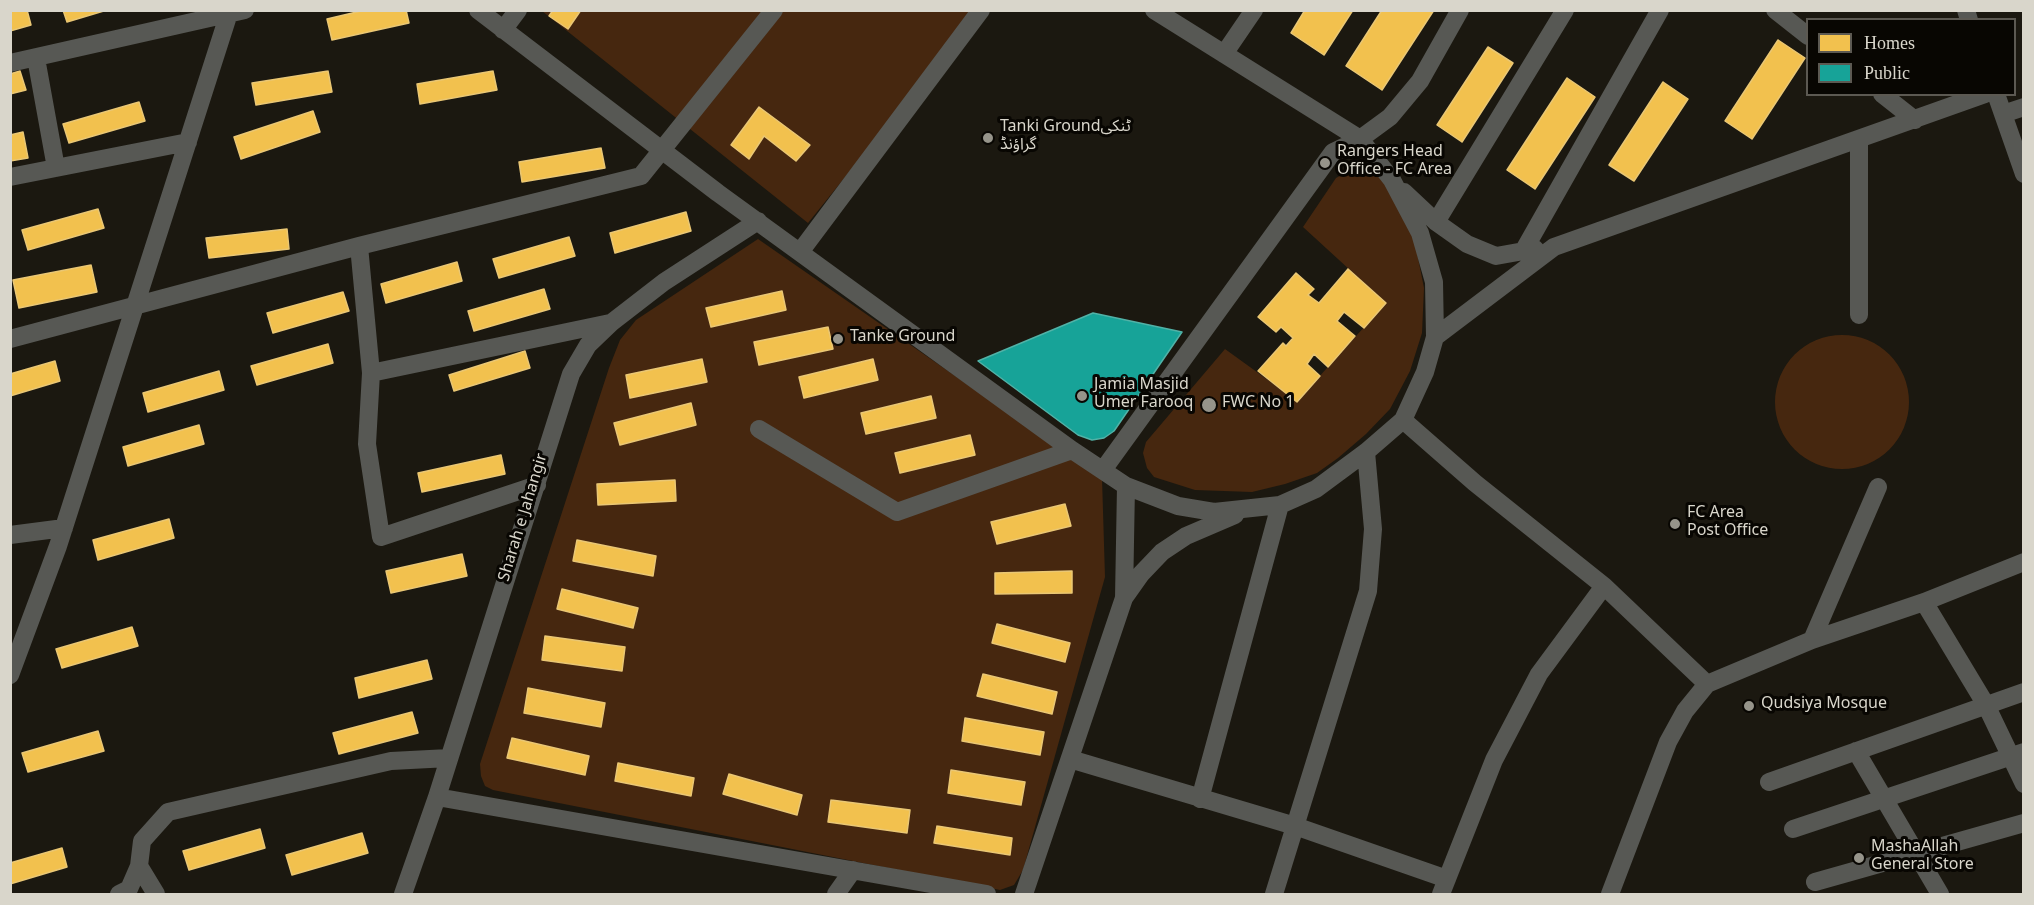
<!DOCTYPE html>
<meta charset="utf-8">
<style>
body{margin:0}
#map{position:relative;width:2034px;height:905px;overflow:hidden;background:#1b1810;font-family:Georgia,serif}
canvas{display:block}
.frame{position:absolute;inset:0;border:12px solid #d9d6cb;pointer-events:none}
.legend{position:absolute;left:1806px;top:18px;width:210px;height:78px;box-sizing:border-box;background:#080602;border:2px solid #5c5952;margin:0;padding:8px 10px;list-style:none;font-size:18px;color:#d9d6cb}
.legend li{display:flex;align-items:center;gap:12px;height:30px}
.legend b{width:30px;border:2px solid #5c5952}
</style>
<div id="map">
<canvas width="2034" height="905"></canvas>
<div class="frame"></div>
<ul class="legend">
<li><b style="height:16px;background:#f2c14e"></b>Homes</li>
<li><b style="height:16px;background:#17a398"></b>Public</li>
</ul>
</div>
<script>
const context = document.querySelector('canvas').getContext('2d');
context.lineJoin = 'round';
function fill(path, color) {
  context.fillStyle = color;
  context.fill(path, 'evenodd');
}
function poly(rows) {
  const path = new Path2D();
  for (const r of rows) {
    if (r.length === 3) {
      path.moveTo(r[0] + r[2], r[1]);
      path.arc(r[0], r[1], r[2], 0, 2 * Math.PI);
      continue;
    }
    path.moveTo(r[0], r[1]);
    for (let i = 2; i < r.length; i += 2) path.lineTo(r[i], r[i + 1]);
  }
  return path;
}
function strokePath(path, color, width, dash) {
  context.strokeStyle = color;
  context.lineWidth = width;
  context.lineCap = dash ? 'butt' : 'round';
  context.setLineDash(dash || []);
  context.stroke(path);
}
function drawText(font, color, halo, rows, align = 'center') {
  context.font = font + ' Georgia,"Noto Sans Arabic",serif';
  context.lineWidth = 6;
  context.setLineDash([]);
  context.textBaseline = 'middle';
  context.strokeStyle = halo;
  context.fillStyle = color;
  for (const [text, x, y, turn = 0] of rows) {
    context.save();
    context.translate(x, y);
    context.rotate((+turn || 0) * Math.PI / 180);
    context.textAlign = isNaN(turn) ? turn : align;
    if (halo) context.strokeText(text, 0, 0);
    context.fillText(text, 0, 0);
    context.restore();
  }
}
fill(poly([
 [542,11,979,11,808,223],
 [1354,168,1373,169,1391,184,1407,220,1416,248,1424,288,1422,333,1410,371,1390,409,1366,434,1338,458,1317,473,1285,484,1252,492,1195,490,1154,477,1147,468,1143,453,1146,442,1225,349,1297,401,1386,303,1303,227,1336,178],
 [758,239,1102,478,1105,577,1023,870,1014,885,1000,890,493,790,485,786,481,776,480,764,609,368,620,340,636,320],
 [1842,402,67]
]), '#46270f');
const homes = poly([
 [10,10,27,10,31,25,10,31,10,10],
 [63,10,107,10,67,22,63,10],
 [365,10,406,10,409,23,332,40,327,19,365,10],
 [553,10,581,10,568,29,549,16,553,10],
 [1305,10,1353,10,1324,55,1291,33,1305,10],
 [1382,10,1434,10,1382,90,1346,66,1382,10],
 [1778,40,1805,58,1752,139,1725,121,1778,40],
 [1488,47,1513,63,1462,142,1437,125,1488,47],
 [20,71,26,90,10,94,10,74,20,71],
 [328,71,332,92,256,105,252,83,328,71],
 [493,71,497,90,420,104,417,84,493,71],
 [1567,78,1595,97,1535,189,1507,170,1567,78],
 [1663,82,1688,99,1634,181,1609,165,1663,82],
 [139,102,145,121,69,143,63,124,139,102],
 [759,107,810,145,796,161,764,136,749,159,731,145,759,107],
 [313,111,320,132,241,159,234,137,313,111],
 [23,132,28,158,10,161,10,135,23,132],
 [601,148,605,168,522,182,519,162,601,148],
 [98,209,104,228,28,250,22,230,98,209],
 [686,212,691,231,615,253,610,233,686,212],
 [287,229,289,249,209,258,206,238,287,229],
 [569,237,575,256,499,278,493,259,569,237],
 [457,262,462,281,386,303,381,284,457,262],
 [91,265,97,292,19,308,13,280,91,265],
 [1348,269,1386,303,1364,328,1344,312,1337,321,1355,336,1328,367,1314,354,1307,364,1320,376,1297,402,1258,371,1283,343,1286,346,1293,338,1281,327,1276,332,1258,317,1296,273,1314,289,1308,295,1319,303,1348,269],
 [544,289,550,309,474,331,468,311,544,289],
 [782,291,786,310,711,327,706,308,782,291],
 [343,292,349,311,273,333,267,313,343,292],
 [828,327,833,349,759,365,754,342,828,327],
 [328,344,333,363,257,385,251,366,328,344],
 [525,351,530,368,454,391,449,375,525,351],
 [702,359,707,382,630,398,626,375,702,359],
 [873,359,878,380,804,398,799,377,873,359],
 [55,361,60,381,10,396,10,374,55,361],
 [219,371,224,390,148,412,143,393,219,371],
 [931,396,936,418,866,434,861,413,931,396],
 [691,403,696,425,620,445,614,423,691,403],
 [199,425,204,444,128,466,123,447,199,425],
 [970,435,975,455,900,473,895,453,970,435],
 [501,455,505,474,422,492,418,473,501,455],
 [675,480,676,501,598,505,597,484,675,480],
 [1065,504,1071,526,997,544,991,522,1065,504],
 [169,519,174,538,98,560,93,540,169,519],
 [577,540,656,556,653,576,573,561,577,540],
 [462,554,467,576,391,593,386,571,462,554],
 [1072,571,1072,593,995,594,995,573,1072,571],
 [562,589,638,608,633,628,557,609,562,589],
 [997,624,1070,643,1065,662,992,643,997,624],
 [132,627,138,646,62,668,56,649,132,627],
 [545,636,625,647,622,671,542,660,545,636],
 [427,660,432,679,359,698,355,678,427,660],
 [983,674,1057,692,1052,714,977,696,983,674],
 [528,688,605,703,601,727,524,713,528,688],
 [412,712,418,733,339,754,333,733,412,712],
 [965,718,1044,732,1040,755,962,741,965,718],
 [98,731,104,751,28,772,22,753,98,731],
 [512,738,589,756,585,775,507,758,512,738],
 [618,763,694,778,691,796,615,781,618,763],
 [951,770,1025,782,1021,805,948,793,951,770],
 [729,774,802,795,797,815,723,794,729,774],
 [831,800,910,810,907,833,828,822,831,800],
 [937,826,1012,838,1010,855,934,843,937,826],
 [260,829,265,848,189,870,183,851,260,829],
 [362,833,368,853,292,875,286,855,362,833],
 [62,848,67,867,10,884,10,863,62,848]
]);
fill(homes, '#f2c14e');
strokePath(homes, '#eac774', 1.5);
const public = poly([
 [1093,313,1182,332,1114,431,1104,438,1092,440,1078,435,978,361,1093,313]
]);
fill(public, '#17a398');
strokePath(public, '#51b2a7', 1.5);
strokePath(poly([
 [478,10,718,193,1072,450,1126,486,1178,506,1214,512,1280,505,1316,489,1366,452,1403,420,1425,372,1435,337,1434,282,1420,233,1392,180,1360,139,1154,10],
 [1775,10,1808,36],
 [1966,10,1969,20],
 [503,30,518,10],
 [1224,54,1254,10],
 [36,58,56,168],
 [10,63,245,10],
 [1882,94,1915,120],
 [1996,94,2024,174],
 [2003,114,2024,107],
 [10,177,188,142],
 [1404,192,1436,222,1467,244,1496,256,1535,249],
 [1436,222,1565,10],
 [359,246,371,373,367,444,381,537,537,485],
 [1524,250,1660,10],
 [800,252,981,10],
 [1859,315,1859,140],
 [1435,337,1554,247,1985,94],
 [10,339,359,246,641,176,774,10],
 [371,373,610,323],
 [1403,420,1475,483,1604,586,1707,684],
 [759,429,897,512,1072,450],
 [1103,470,1333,152,1360,139,1390,117,1420,81,1460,10],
 [10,535,64,528],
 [1124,598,1141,574,1162,552,1186,536,1235,515],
 [1924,602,1986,705,2024,784],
 [1812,640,1878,487],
 [10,675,58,546,230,10],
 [1856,751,1940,894],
 [1070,759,1295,826,1447,879],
 [1769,782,2024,692],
 [437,797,987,894],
 [1200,799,1280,505],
 [1793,829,2024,752],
 [139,866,156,894],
 [1815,882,2024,823],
 [119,894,129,889,139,866,142,841,168,812,391,761,449,758],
 [403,894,437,797,571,374,588,345,611,323,664,282,758,221],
 [836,894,853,870],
 [1024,894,1124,598,1126,486],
 [1274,894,1368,591,1373,529,1366,452],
 [1441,894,1494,760,1539,674,1604,586],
 [1610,894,1668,742,1685,711,1707,684,1812,640,1924,602,2024,562]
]), '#575854', 18);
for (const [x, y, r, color] of [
 [988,138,6,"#96948a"],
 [1325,163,6,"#96948a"],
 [838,339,6,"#96948a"],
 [1082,396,6,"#96948a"],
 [1209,405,8,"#96948a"],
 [1675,524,6,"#96948a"],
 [1749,706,6,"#96948a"],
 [1859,858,6,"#96948a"]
]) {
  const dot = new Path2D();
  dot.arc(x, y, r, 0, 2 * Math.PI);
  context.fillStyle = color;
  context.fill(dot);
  strokePath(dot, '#080602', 2);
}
drawText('16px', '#d9d6cb', '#080602', [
 ["Tanki Groundٹنکی",1000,129],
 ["گراؤنڈ",1000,147],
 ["Rangers Head",1337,154],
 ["Office - FC Area",1337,172],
 ["Tanke Ground",850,339],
 ["Jamia Masjid",1094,387],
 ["Umer Farooq",1094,405],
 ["FWC No 1",1222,405],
 ["FC Area",1687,515],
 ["Post Office",1687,533],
 ["Qudsiya Mosque",1761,706],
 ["MashaAllah",1871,849],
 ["General Store",1871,867]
], 'left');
drawText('16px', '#d9d6cb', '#080602', [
 ["Sharah e Jahangir",525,518,-73]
]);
</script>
